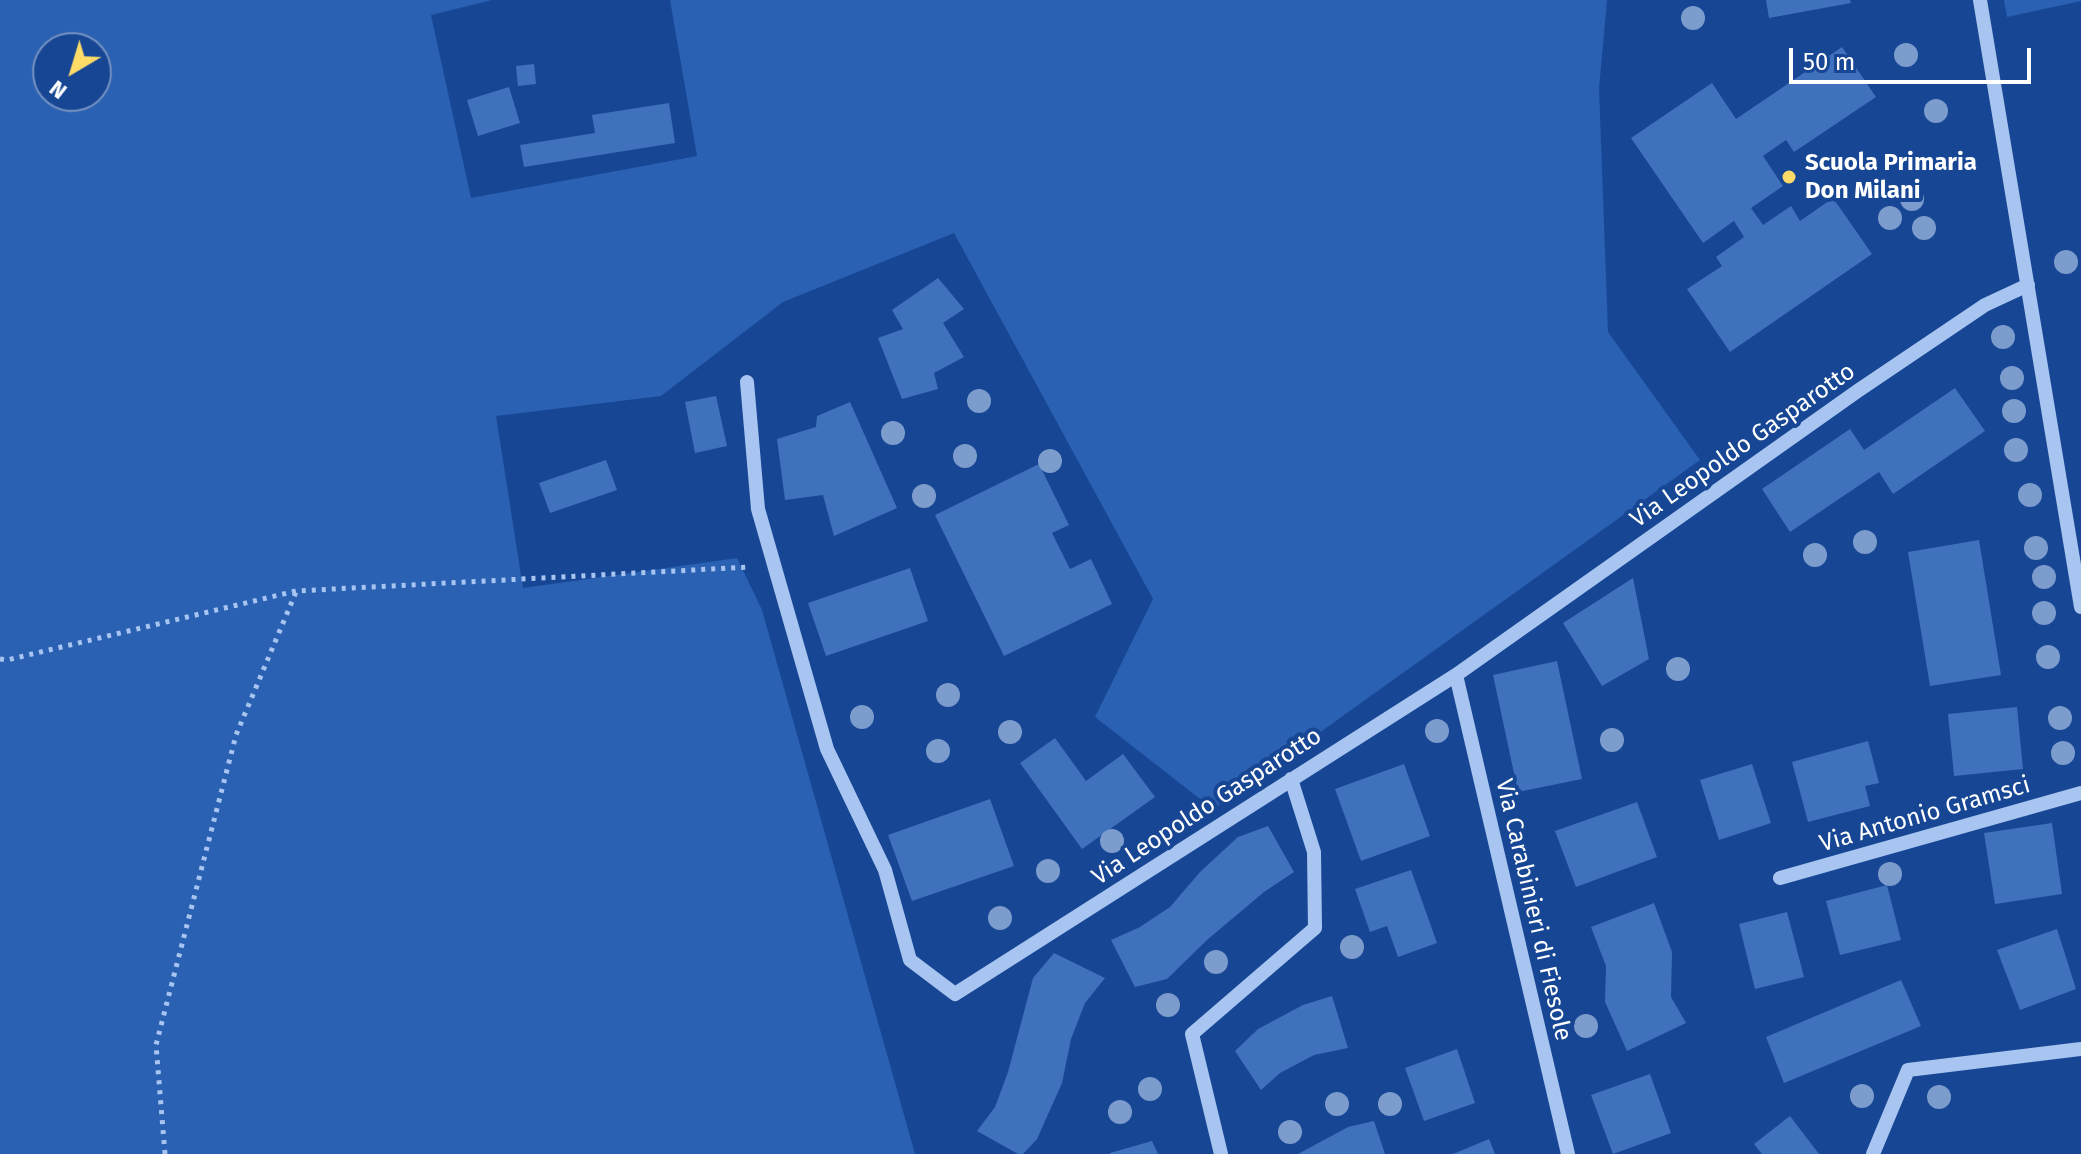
<!DOCTYPE html>
<style>
body{margin:0}
#map{position:relative;width:2081px;height:1154px;overflow:hidden;background:#174794;font-family:"Fira Sans",sans-serif}
canvas{display:block}
.north{position:absolute;left:32px;top:32px;width:80px;height:80px;box-sizing:border-box;background:#174794;border:2px solid #7491bf;border-radius:50%;rotate:218deg;font-size:22px;font-weight:700;line-height:32px;text-align:center;color:#fff}
.north::after{content:'';display:block;margin:auto;width:28px;height:36px;background:#ffdb67;clip-path:polygon(50% 0,100% 100%,50% 72%,0 100%)}
.scale{position:absolute;left:1789px;top:48px;width:242px;height:36px;box-sizing:border-box;border:4px solid #fff;border-top:0;padding-left:10px;font-size:24px;line-height:28px;white-space:nowrap;color:#fff;-webkit-text-stroke:6px #174794;paint-order:stroke}
</style>
<div id="map">
<canvas width="2081" height="1154"></canvas>
<div class="north">N</div>
<div class="scale">50 m</div>
</div>
<script>
const context = document.querySelector('canvas').getContext('2d');
context.lineJoin = 'round';
function fill(path, color) {
  context.fillStyle = color;
  context.fill(path, 'evenodd');
}
function poly(rows) {
  const path = new Path2D();
  for (const r of rows) {
    path.moveTo(r[0], r[1]);
    for (let i = 2; i < r.length; i += 2) path.lineTo(r[i], r[i + 1]);
  }
  return path;
}
function strokePath(path, color, width, dash) {
  context.strokeStyle = color;
  context.lineWidth = width;
  context.lineCap = dash ? 'butt' : 'round';
  context.setLineDash(dash || []);
  context.stroke(path);
}
function drawText(font, color, halo, rows, align = 'center') {
  context.font = font + ' "Fira Sans",sans-serif';
  context.lineWidth = 8;
  context.setLineDash([]);
  context.textBaseline = 'middle';
  context.strokeStyle = halo;
  context.fillStyle = color;
  for (const [text, x, y, turn = 0] of rows) {
    context.save();
    context.translate(x, y);
    context.rotate((+turn || 0) * Math.PI / 180);
    context.textAlign = isNaN(turn) ? turn : align;
    if (halo) context.strokeText(text, 0, 0);
    context.fillText(text, 0, 0);
    context.restore();
  }
}
fill(poly([
 [0,0,492,0,431,15,471,198,697,156,670,0,1607,0,1599,88,1608,332,1700,460,1213,809,1095,717,1153,599,954,233,783,302,661,396,496,416,523,588,737,558,762,610,915,1154,0,1154],
 [96,48,96,96,48,96,48,48],
 [2004,0,2081,0,2081,1,2007,17]
]), '#2a61b3');
fill(poly([
 [1766,0,1850,0,1851,3,1769,18],
 [1842,47,1876,97,1794,152,1786,140,1763,156,1783,186,1751,208,1763,225,1791,206,1800,221,1833,198,1872,254,1730,352,1687,289,1722,266,1716,257,1744,237,1734,221,1703,243,1631,138,1712,83,1736,119],
 [534,64,536,84,518,86,516,66],
 [509,87,520,123,478,136,467,100],
 [669,103,675,143,524,167,520,145,595,133,592,115],
 [938,278,964,309,943,323,964,357,934,373,938,389,902,399,878,338,903,329,892,310],
 [1955,388,1985,431,1893,494,1879,472,1790,532,1762,489,1850,429,1864,450],
 [716,396,727,446,695,453,685,402],
 [850,402,897,508,834,536,823,495,785,500,777,439,816,427,817,416],
 [606,460,617,490,550,513,539,483],
 [1039,464,1069,525,1052,533,1070,569,1091,559,1112,604,1004,656,935,515],
 [1979,540,2001,675,1930,686,1908,552],
 [910,568,928,621,826,656,808,603],
 [1633,578,1649,659,1602,686,1563,623],
 [1557,661,1582,779,1518,792,1493,675],
 [2017,707,2023,769,1954,776,1948,714],
 [1055,738,1086,781,1123,754,1155,797,1082,849,1020,763],
 [1868,741,1879,783,1865,786,1870,806,1808,822,1792,762],
 [1404,764,1430,836,1361,861,1335,789],
 [1752,764,1771,823,1719,840,1700,780],
 [990,799,1014,866,912,901,888,835],
 [1637,802,1657,857,1576,887,1555,831],
 [2052,823,2062,894,1995,904,1984,833],
 [1268,826,1294,872,1264,892,1207,940,1167,979,1135,987,1111,940,1140,927,1170,907,1200,872,1238,837],
 [1411,870,1437,943,1398,957,1387,926,1370,932,1355,889],
 [1887,885,1901,940,1840,955,1826,901],
 [1654,903,1672,952,1671,997,1686,1023,1627,1051,1605,1002,1606,966,1591,927],
 [1787,912,1804,977,1755,989,1739,924],
 [2057,929,2076,989,2020,1010,1997,950],
 [1054,953,1105,978,1085,1003,1071,1039,1062,1083,1037,1139,1023,1154,1018,1154,977,1131,995,1107,1008,1072,1033,978],
 [1901,980,1921,1026,1784,1083,1766,1037],
 [1332,996,1348,1048,1314,1055,1280,1073,1261,1090,1235,1051,1258,1029,1303,1005],
 [1457,1049,1475,1103,1424,1121,1405,1068],
 [1650,1074,1671,1133,1613,1154,1591,1095],
 [1790,1116,1819,1154,1762,1154,1754,1144],
 [1374,1121,1385,1154,1298,1154,1348,1127],
 [1489,1139,1495,1154,1453,1154],
 [1152,1141,1158,1154,1110,1154,1110,1153]
]), '#4071bc');
strokePath(poly([
 [0,659,7,660,296,591,750,567],
 [165,1154,156,1045,236,735,296,592]
]), '#a8c5f1', 5, [4, 6]);
strokePath(poly([
 [1980,0,2081,607],
 [747,382,758,509,827,749,885,870,910,960,955,994,1456,675,1859,390,1985,305,2028,285],
 [1456,675,1568,1154],
 [1780,878,2081,793],
 [1221,1154,1192,1034,1315,928,1314,852,1291,779],
 [1873,1154,1908,1070,2081,1049]
]), '#a8c5f1', 14);
context.fillStyle = '#7c9ccd';
for (const [x, y] of [
 [1693,18],
 [1906,55],
 [1936,111],
 [1912,199],
 [1890,218],
 [1924,228],
 [2066,262],
 [2003,337],
 [2012,378],
 [979,401],
 [2014,411],
 [893,433],
 [2016,450],
 [965,456],
 [1050,461],
 [2030,495],
 [924,496],
 [1865,542],
 [2036,548],
 [1815,555],
 [2044,577],
 [2044,613],
 [2048,657],
 [1678,669],
 [948,695],
 [862,717],
 [2060,718],
 [1437,731],
 [1010,732],
 [1612,740],
 [938,751],
 [2063,753],
 [1112,841],
 [1048,871],
 [1890,874],
 [1000,918],
 [1352,947],
 [1216,962],
 [1168,1005],
 [1586,1026],
 [1150,1089],
 [1862,1096],
 [1939,1097],
 [1337,1104],
 [1390,1104],
 [1120,1112],
 [1290,1132]
]) {
  context.beginPath();
  context.arc(x, y, 12, 0, 2 * Math.PI);
  context.fill();
}
for (const [x, y, r, color] of [
 [1789,177,8,"#ffdb67"]
]) {
  const dot = new Path2D();
  dot.arc(x, y, r, 0, 2 * Math.PI);
  context.fillStyle = color;
  context.fill(dot);
  strokePath(dot, '#174794', 3);
}
drawText('bold 24px', '#fff', '#174794', [
 ["Scuola Primaria",1805,163],
 ["Don Milani",1805,191]
], 'left');
drawText('24px', '#fff', '#174794', [
 ["Via Leopoldo Gasparotto",1743,446,-35],
 ["Via Leopoldo Gasparotto",1207,807,-33],
 ["Via Antonio Gramsci",1925,815,-16],
 ["Via Carabinieri di Fiesole",1533,910,77]
]);
</script>
